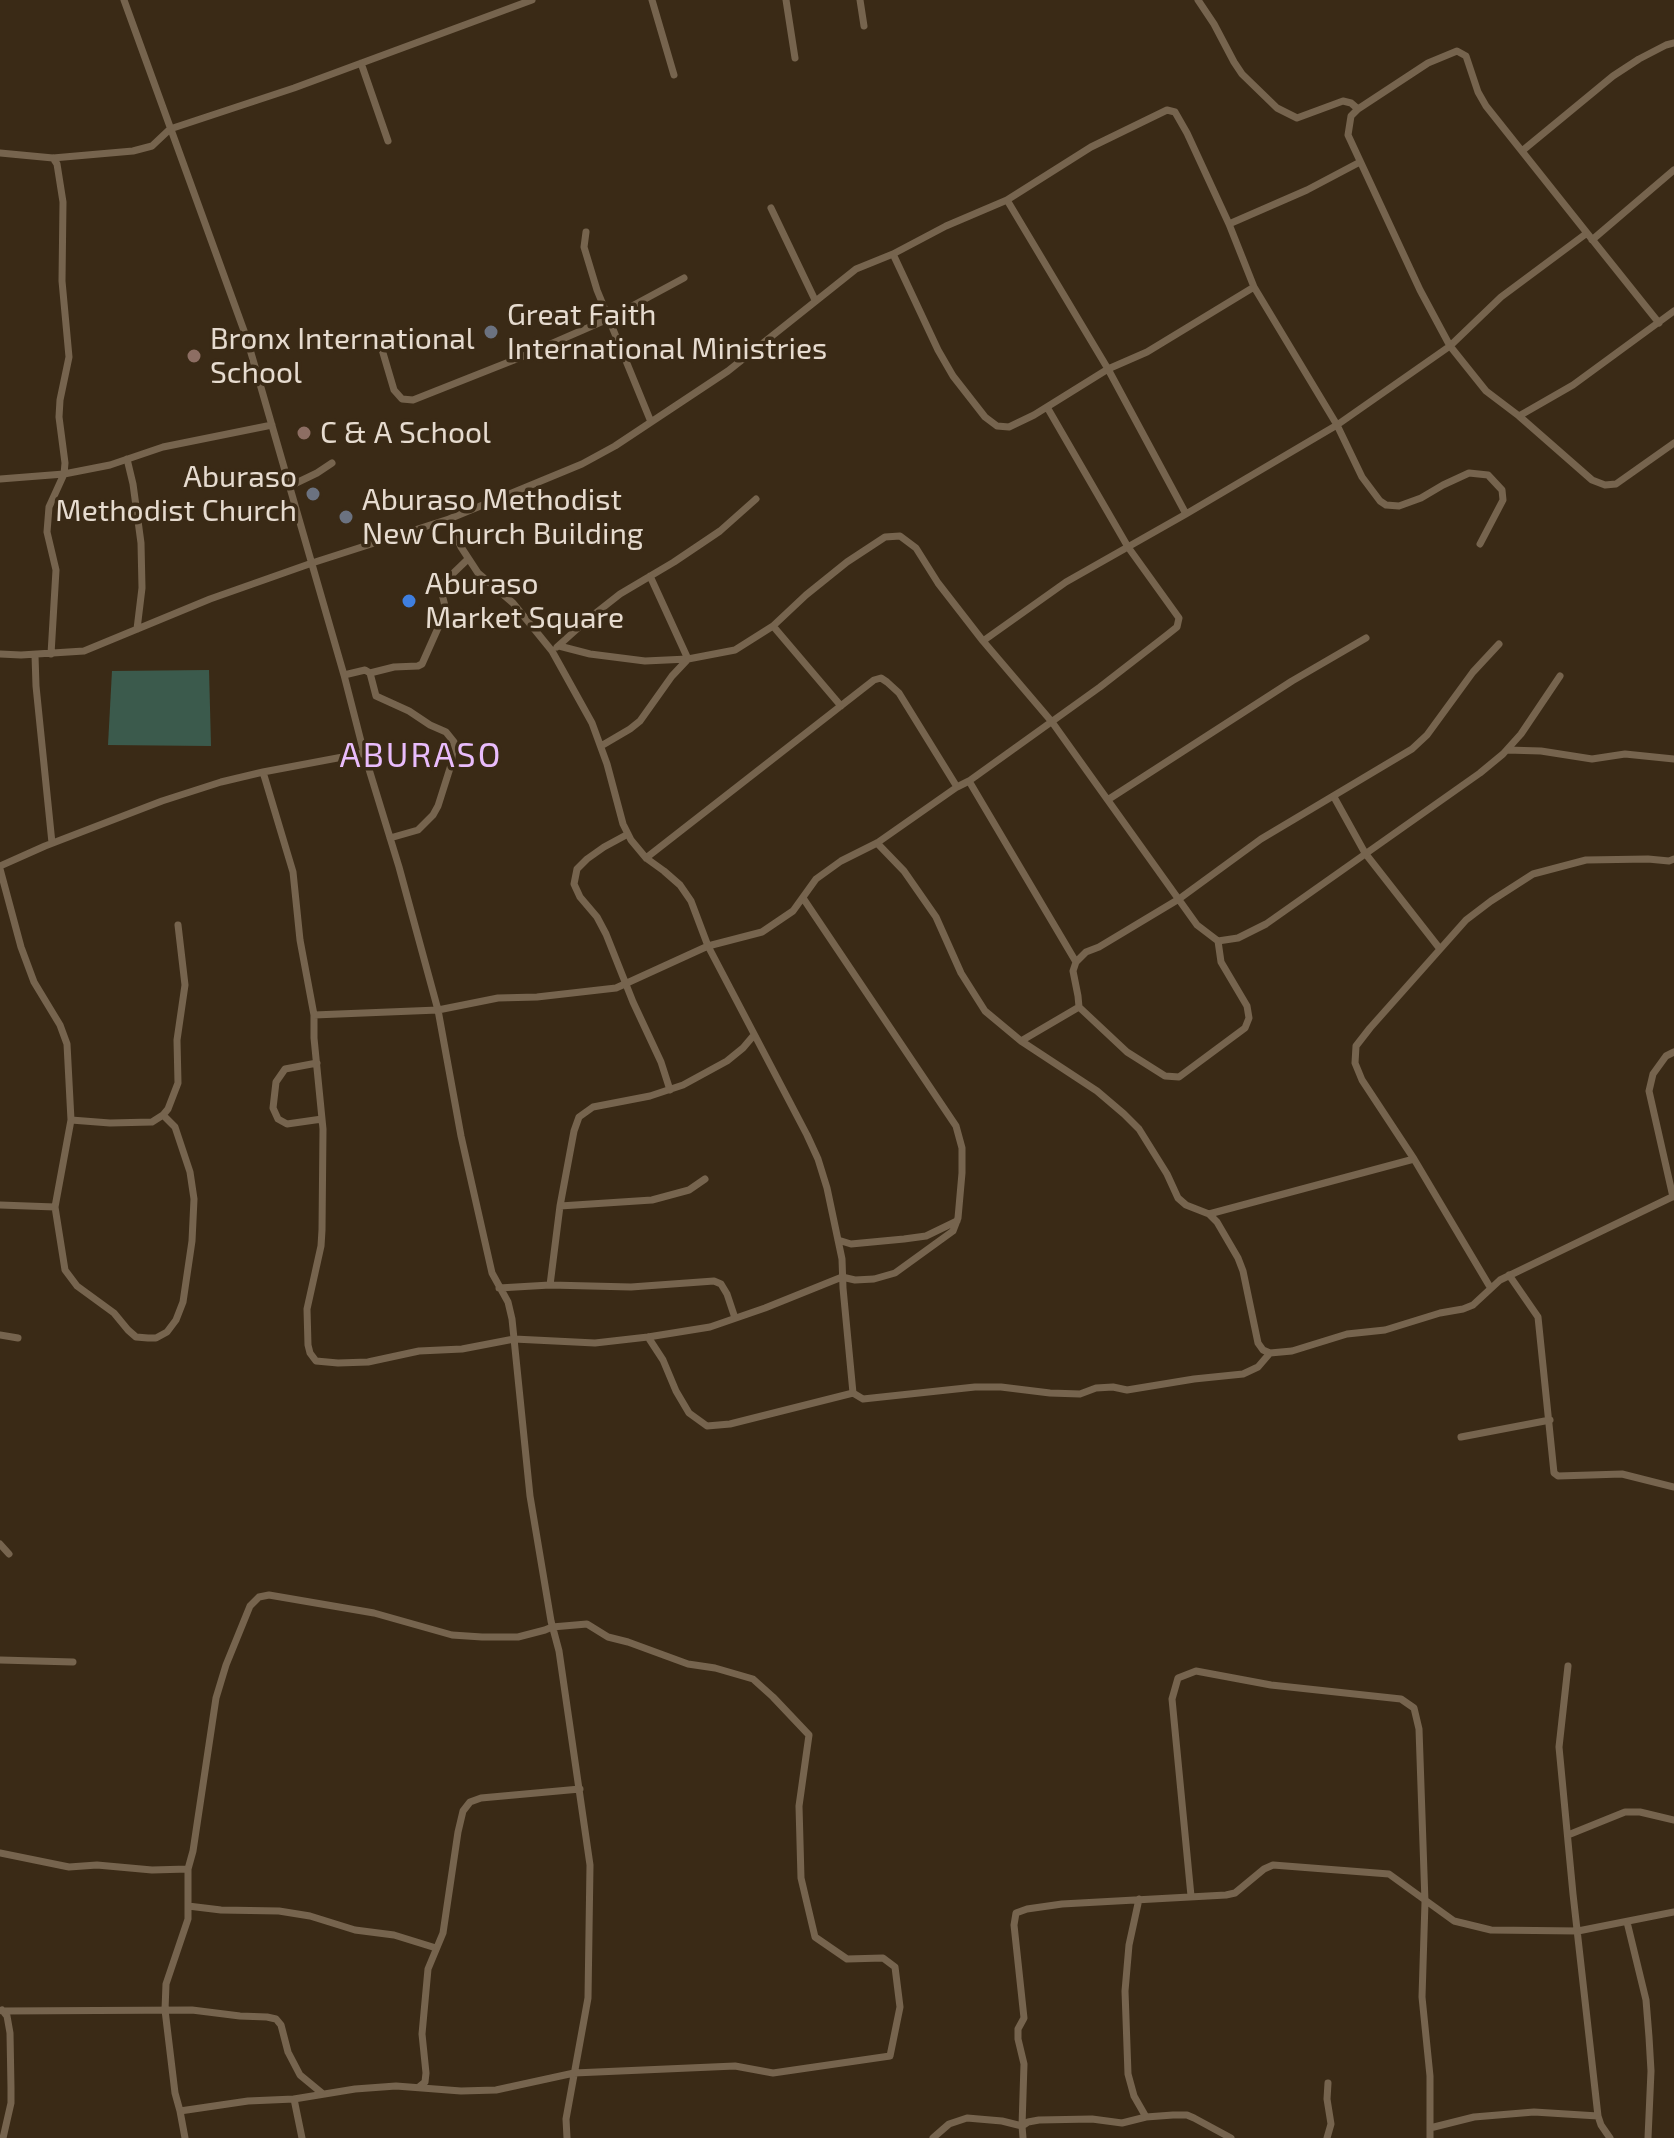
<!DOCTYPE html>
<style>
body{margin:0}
canvas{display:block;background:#3a2a16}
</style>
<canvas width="1674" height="2138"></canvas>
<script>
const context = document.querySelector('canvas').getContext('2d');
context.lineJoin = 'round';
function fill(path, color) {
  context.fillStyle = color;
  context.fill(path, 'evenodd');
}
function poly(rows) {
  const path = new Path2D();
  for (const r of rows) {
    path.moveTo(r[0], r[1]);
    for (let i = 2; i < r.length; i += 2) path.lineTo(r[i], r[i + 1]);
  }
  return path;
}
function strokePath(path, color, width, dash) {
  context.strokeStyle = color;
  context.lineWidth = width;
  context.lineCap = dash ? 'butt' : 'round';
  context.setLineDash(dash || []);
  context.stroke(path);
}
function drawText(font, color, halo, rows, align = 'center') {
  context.font = font + ' "Exo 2",sans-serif';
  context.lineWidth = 7;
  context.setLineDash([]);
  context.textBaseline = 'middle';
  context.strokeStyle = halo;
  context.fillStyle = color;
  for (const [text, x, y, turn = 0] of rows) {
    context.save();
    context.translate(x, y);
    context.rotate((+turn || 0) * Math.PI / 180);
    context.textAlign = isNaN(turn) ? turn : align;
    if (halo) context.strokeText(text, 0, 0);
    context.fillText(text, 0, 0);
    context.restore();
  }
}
fill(poly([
 [209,670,211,746,108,745,112,671]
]), '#3b5a4c');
strokePath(poly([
 [124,0,247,339,344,675,364,753,399,867,438,1010,461,1136,492,1273,508,1302,512,1319,530,1496,551,1621,559,1651,590,1865,588,1998,566,2119,567,2138],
 [652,0,674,75],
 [786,0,795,58],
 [860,0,864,26],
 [1198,0,1214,24,1234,62,1242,74,1277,108,1297,118,1343,101,1351,103,1358,109],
 [361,63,388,141],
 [1522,151,1613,76,1639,59,1666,45,1674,43],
 [0,153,53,158,133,151,152,146,170,129,294,88,532,0],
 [1007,200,1108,369,1186,514],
 [771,208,815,300],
 [1229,224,1307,190,1360,162],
 [586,232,584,247,597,290,651,422],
 [1587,233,1659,323],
 [1592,240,1674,170],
 [893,254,938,350,953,376,985,417,997,426,1009,427,1034,415,1108,369,1147,352,1254,287],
 [378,336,394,390,402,399,413,400,514,360,608,319,684,278],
 [1519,416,1592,480,1605,485,1616,484,1674,443],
 [127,459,133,484,141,543,142,588,137,629],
 [0,479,64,474,110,465,163,447,272,425],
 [290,486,317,473,332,463],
 [449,519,461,547,478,573,513,603,552,651,592,723,607,764,623,824,631,840,646,858,664,871,680,885,691,901,708,946,807,1135,818,1159,827,1188,842,1259,843,1288,853,1393,863,1399,975,1387,1001,1387,1050,1393,1080,1394,1096,1388,1113,1387,1127,1390,1194,1379,1243,1374,1258,1367,1270,1353],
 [650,576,688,659],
 [773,626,841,706],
 [983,641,1066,582,1186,514,1337,425,1450,346,1501,297,1587,233,1486,106,1478,92,1466,56,1457,51,1428,63,1358,109,1351,116,1348,135,1420,290,1450,346,1486,391,1519,416,1573,385,1674,311],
 [559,646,590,654,645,661,688,659,735,650,773,626,806,595,847,562,885,537,900,536,916,548,938,583,983,641,1052,722,1197,925,1218,941,1238,938,1266,924,1480,773,1503,754,1521,734,1560,676],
 [557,647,587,620,620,594,674,562,720,531,756,499],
 [0,654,21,655,84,651,210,599,312,563,449,519,582,464,615,446,728,371,856,269,893,254,946,226,1007,200,1091,147,1167,110,1175,112,1187,133,1229,224,1254,287,1337,425,1362,477,1380,501,1386,505,1399,506,1421,498,1443,485,1469,473,1488,475,1502,490,1503,500,1480,544],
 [51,654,56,570,47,532,49,507,64,474,65,463,59,417,60,400,69,357,62,281,63,202,57,164,53,158],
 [35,655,36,686,52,843],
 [370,673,394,667,418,666,422,664,446,610,440,586,468,559],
 [344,675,365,670,370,673,376,696,409,711,430,725,446,732,454,742,451,765,438,806,433,815,418,830,390,838],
 [601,746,630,729,640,721,672,676,688,659],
 [1507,750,1541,751,1592,759,1625,754,1674,759],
 [263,772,293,872,300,940,314,1015,314,1038,323,1129,322,1230,321,1246,307,1309,308,1345,310,1353,316,1361,338,1363,368,1362,419,1351,462,1349,514,1339,595,1343,648,1337,710,1327,765,1308,842,1277,855,1280,874,1279,895,1273,953,1231,958,1218,962,1173,962,1148,956,1126,803,898],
 [969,781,1076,962],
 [1334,797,1365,853,1440,949],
 [1109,799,1292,681,1366,638],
 [628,834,604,847,587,859,577,869,574,884,580,897,597,917,606,934,633,1002,661,1062,670,1090],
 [877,843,904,871,936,917,961,973,985,1011,1021,1041,1097,1091,1124,1114,1139,1129,1167,1174,1178,1198,1186,1205,1209,1214,1217,1222,1238,1258,1243,1271,1258,1343,1263,1350,1270,1353,1292,1351,1347,1334,1385,1330,1440,1313,1463,1309,1473,1305,1500,1280,1674,1196],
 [646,858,874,680,881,678,887,682,899,693,957,787],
 [0,866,45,846,162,801,221,782,263,772,364,753],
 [0,869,21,947,34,982,60,1025,67,1044,71,1120,55,1207,65,1270,77,1286,114,1313,128,1330,136,1337,148,1338,156,1338,167,1332,176,1320,183,1302,192,1241,194,1199,190,1172,175,1127,163,1115],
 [1079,1007,1127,1052,1165,1076,1179,1077,1245,1028,1249,1018,1247,1006,1221,962,1218,941],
 [314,1015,438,1010,498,998,537,997,616,988,708,946,762,932,793,911,816,879,841,861,877,843,957,787,969,781,1100,687,1167,635,1177,627,1179,618,1128,547,1047,407],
 [1021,1041,1079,1007,1078,996,1073,971,1076,962,1086,952,1099,947,1179,899,1261,839,1412,749,1427,735,1473,672,1499,644],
 [317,1063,285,1069,276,1082,273,1108,278,1119,287,1124,322,1119],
 [71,1120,110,1123,152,1122,163,1115,168,1109,178,1083,177,1040,185,985,178,925],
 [1673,1197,1649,1091,1653,1074,1666,1056,1674,1052],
 [0,1205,55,1207],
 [560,1206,652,1200,689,1190,705,1179],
 [1209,1214,1414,1159],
 [838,1240,851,1244,904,1239,926,1236,957,1221],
 [1509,1275,1538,1317,1554,1473,1558,1476,1622,1474,1674,1487],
 [550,1285,631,1287,714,1281,721,1284,727,1294,735,1318],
 [1490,1287,1414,1159,1362,1080,1355,1063,1356,1046,1370,1028,1466,920,1491,901,1533,874,1586,860,1648,859,1669,861,1674,859],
 [499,1288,550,1285,560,1206,574,1131,579,1117,593,1107,650,1096,683,1085,727,1061,743,1048,754,1035],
 [0,1335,18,1338],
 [648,1337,663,1360,676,1391,689,1413,707,1426,730,1424,853,1393],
 [1461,1437,1550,1420],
 [0,1544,9,1554],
 [0,1660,73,1662],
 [1568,1666,1559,1747,1573,1894,1598,2116,1601,2125,1610,2138],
 [1568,1835,1625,1812,1640,1812,1674,1820],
 [0,1853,69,1867,97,1865,152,1870,188,1869,188,1919,166,1984,165,2010,175,2093,180,2111,185,2138],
 [1191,1896,1172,1699,1178,1678,1196,1671,1271,1685,1401,1699,1414,1708,1419,1729,1425,1902,1422,1997,1430,2076,1430,2138],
 [1139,1899,1129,1945,1125,1991,1128,2074,1134,2096,1146,2117],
 [188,1906,221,1910,279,1911,310,1916,355,1930,394,1935,436,1948],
 [1627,1922,1646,2000,1649,2037,1651,2071,1648,2138],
 [2,2010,7,2016,10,2033,11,2088,11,2103,3,2138],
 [2,2011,192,2010,240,2016,267,2017,276,2019,281,2025,288,2052,300,2075,323,2094],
 [419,2087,425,2082,426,2073,422,2034,428,1969,443,1933,458,1832,463,1811,470,1802,481,1798,580,1789],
 [294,2099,302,2138],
 [180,2111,248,2101,294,2099,355,2089,396,2086,461,2091,496,2090,574,2073,735,2066,773,2073,890,2056,900,2007,895,1967,883,1958,847,1959,815,1937,801,1878,799,1806,809,1735,773,1697,753,1679,715,1668,688,1664,628,1642,608,1637,587,1624,552,1627,545,1630,518,1637,482,1637,452,1635,374,1613,269,1595,259,1597,250,1606,226,1665,216,1698,193,1851,188,1869],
 [1430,2128,1474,2117,1534,2112,1598,2116],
 [933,2138,949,2124,967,2118,1002,2121,1022,2126,1024,2064,1018,2039,1018,2029,1024,2018,1014,1925,1016,1913,1027,1909,1062,1904,1226,1895,1235,1893,1264,1869,1273,1865,1389,1874,1454,1921,1491,1930,1578,1931,1674,1912],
 [1023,2138,1022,2126,1028,2122,1039,2120,1092,2119,1122,2123,1146,2117,1173,2115,1187,2115,1194,2118,1231,2138],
 [1327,2138,1331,2124,1327,2099,1328,2083]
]), '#76644e', 7);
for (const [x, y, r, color] of [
 [491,332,8,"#6b7280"],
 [194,356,8,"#8d6e63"],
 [304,433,8,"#8d6e63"],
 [313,494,8,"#6b7280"],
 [346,517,8,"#6b7280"],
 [409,601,8,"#3f7fe0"]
]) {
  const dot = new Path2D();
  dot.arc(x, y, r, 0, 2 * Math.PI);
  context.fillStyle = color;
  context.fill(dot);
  strokePath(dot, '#3a2a16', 3);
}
drawText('30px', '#e6dbcf', '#3a2a16', [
 ["Great Faith",507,315],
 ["International Ministries",507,349],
 ["Bronx International",210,339],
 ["School",210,373],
 ["C & A School",320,433],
 ["Aburaso",297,477,"right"],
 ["Methodist Church",297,511,"right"],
 ["Aburaso Methodist",362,500],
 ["New Church Building",362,534],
 ["Aburaso",425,584],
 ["Market Square",425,618]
], 'left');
context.letterSpacing = '2px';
drawText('34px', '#e9bcfc', '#3a2a16', [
 ["ABURASO",421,756]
]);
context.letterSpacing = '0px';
</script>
